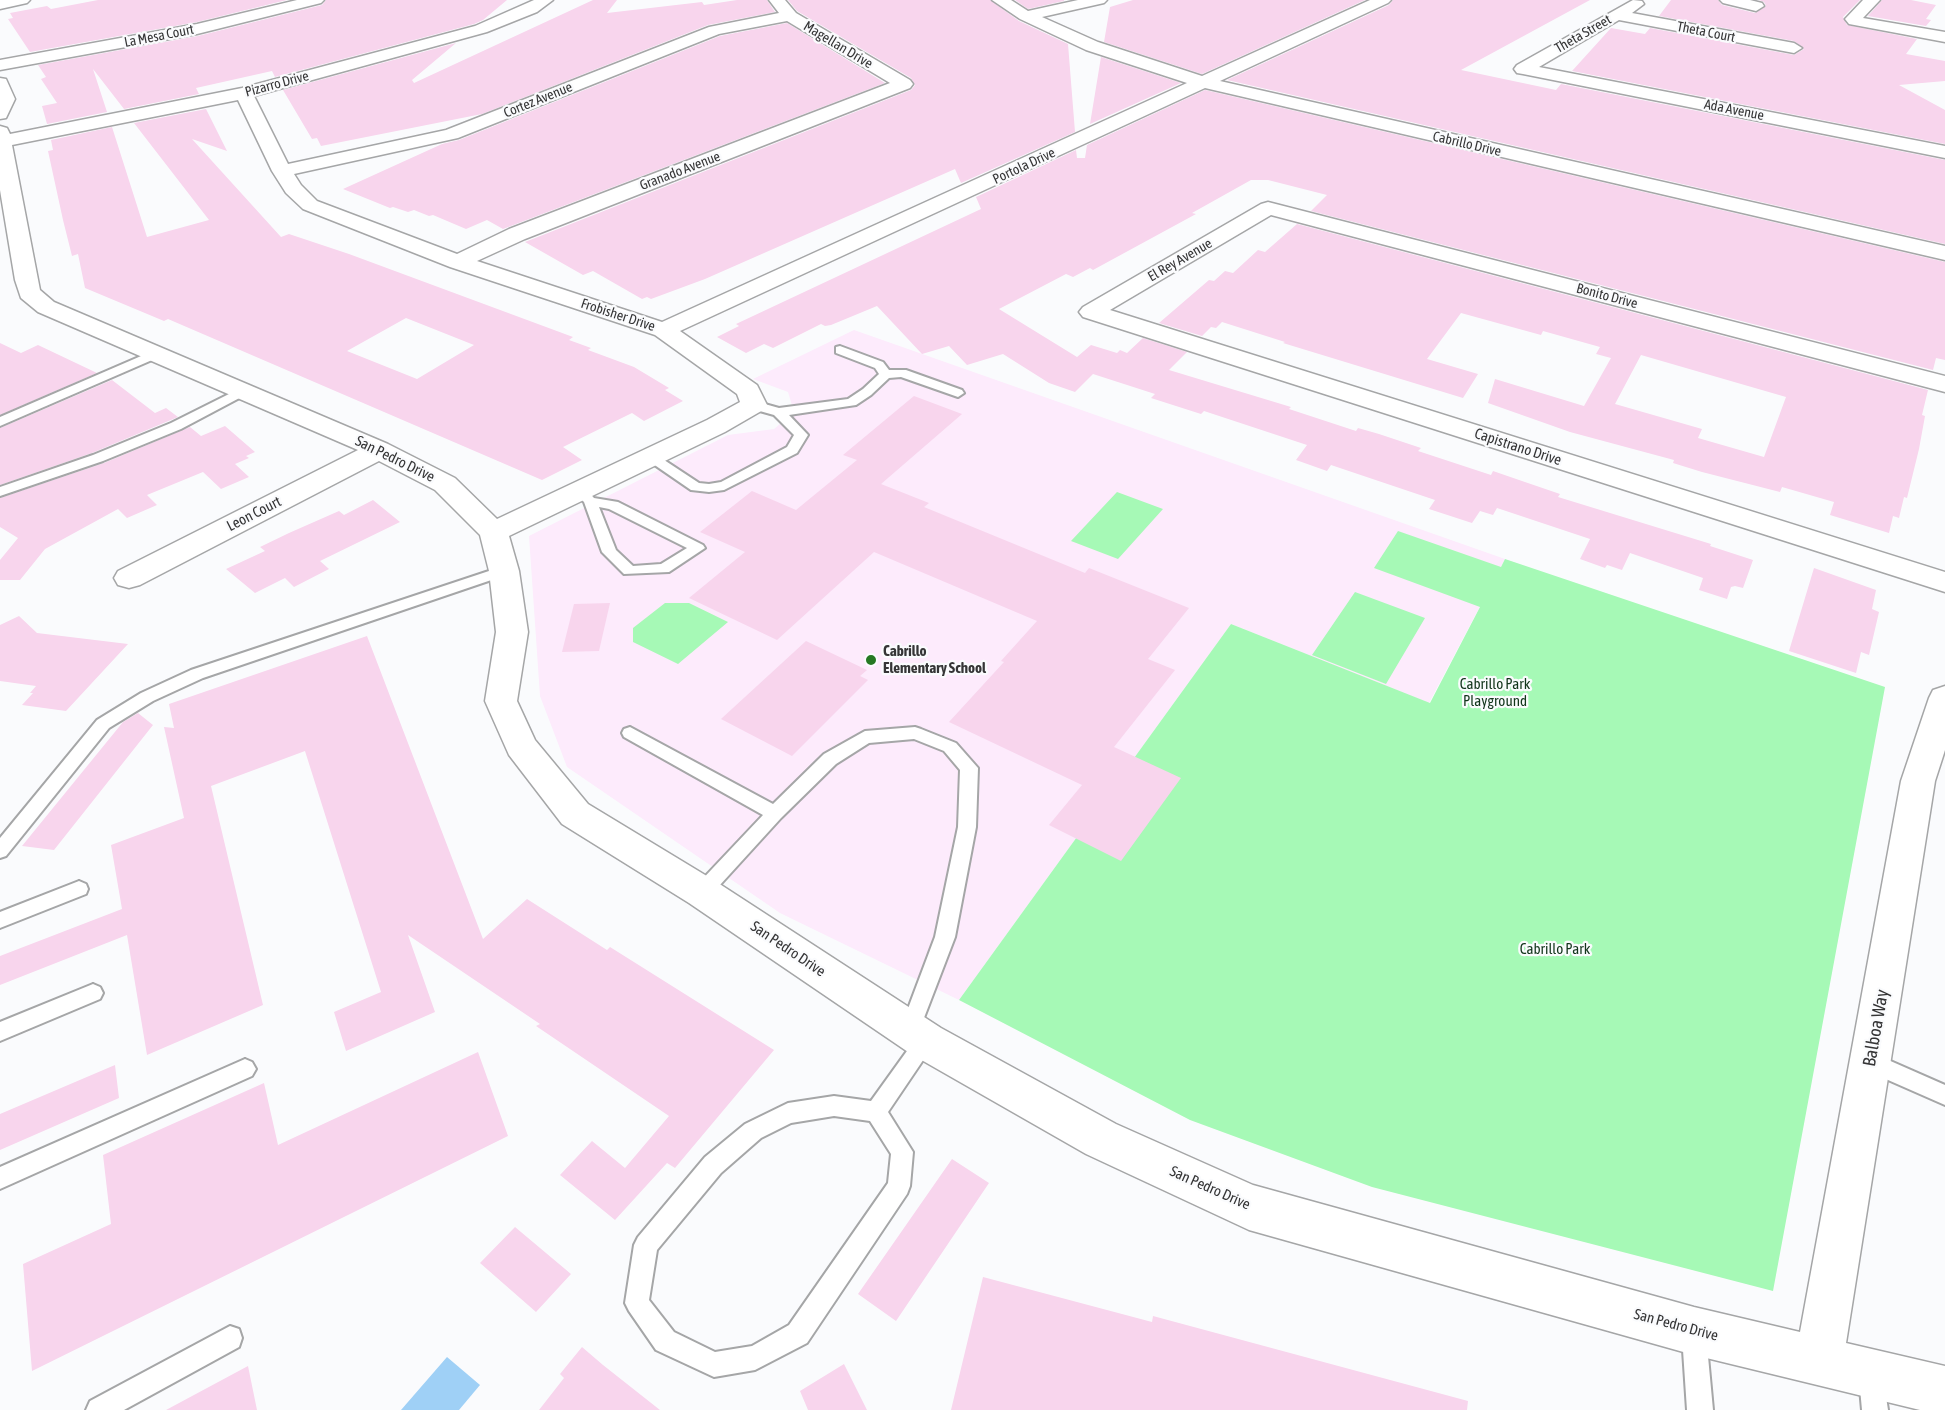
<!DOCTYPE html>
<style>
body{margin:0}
canvas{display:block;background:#fafbfd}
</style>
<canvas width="1945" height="1410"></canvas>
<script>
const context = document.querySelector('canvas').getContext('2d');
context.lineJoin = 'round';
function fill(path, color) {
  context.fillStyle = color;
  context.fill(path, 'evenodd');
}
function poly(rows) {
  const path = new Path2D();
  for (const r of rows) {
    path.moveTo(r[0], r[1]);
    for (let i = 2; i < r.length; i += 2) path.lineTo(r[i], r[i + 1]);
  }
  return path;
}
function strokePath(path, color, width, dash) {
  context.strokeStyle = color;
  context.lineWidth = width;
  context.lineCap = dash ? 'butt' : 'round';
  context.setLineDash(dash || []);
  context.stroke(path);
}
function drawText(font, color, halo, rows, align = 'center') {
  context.font = font + ' "Asap Condensed",sans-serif';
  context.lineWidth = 4.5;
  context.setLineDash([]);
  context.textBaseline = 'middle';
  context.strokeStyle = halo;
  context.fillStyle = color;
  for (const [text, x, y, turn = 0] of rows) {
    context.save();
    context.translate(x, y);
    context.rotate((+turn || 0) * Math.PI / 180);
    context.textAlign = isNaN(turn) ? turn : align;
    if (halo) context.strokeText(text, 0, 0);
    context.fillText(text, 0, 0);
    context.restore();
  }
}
fill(poly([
 [854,330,1505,559,1429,703,1231,624,959,1000,780,913,567,767,540,696,529,536,728,435,774,429,794,412,788,392,753,379]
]), '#fdebfc');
fill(poly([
 [1117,492,1163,509,1118,559,1071,541],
 [1398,531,1501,567,1505,559,1885,687,1773,1291,1372,1187,1190,1120,959,1000,1231,624,1430,703,1480,607,1374,568],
 [1355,592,1425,618,1386,684,1312,655],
 [665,603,689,603,728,622,678,664,633,642,633,628]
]), '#a6f9b6');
fill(poly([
 [447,1357,480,1385,459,1410,401,1410]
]), '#9fd0f6');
fill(poly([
 [98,0,287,0,197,22,30,52,8,19,13,18,10,13,47,6,51,9],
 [326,0,507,0,483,20,474,24,275,77,272,71,196,88,199,94,124,109,93,69,107,112,47,124,42,106,57,103,41,79,46,77,38,65,198,36,322,5],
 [593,0,617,0,607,13,702,2,704,5,737,0,767,0,775,12,708,25,482,114,321,146,317,138,312,139,283,90,456,43,412,80,414,83],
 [788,0,990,0,1019,21,1068,44,1075,132,961,183,955,169,705,279,651,299,647,297,642,299,593,271,583,275,525,242,911,90,915,85,911,78,797,11],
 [1015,0,1064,0,1064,1,1028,9],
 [1133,0,1365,0,1202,74,1104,42,1110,7],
 [1393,0,1590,0,1461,70,1556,90,1561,84,1945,160,1945,244,1227,80,1389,5],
 [1671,0,1718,0,1722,5,1755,13,1766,6,1764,2,1759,0,1860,0,1843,17,1847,25,1917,39,1906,54,1945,61,1945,81,1899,85,1945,110,1945,144,1572,71,1611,28,1645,34,1650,28,1794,55,1804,49,1794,41,1659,16],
 [1882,0,1911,0,1936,5,1926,19,1931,20,1926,26,1868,16],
 [787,23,885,83,503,229,487,220,466,229,433,215,429,216,414,210,408,212,393,207,390,208,343,189,442,144,459,140,720,36],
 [1101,57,1181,83,1090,124],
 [1205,90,1945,262,1945,360,1936,358,1933,370,1311,211,1327,195,1268,180,1251,180,1192,213,1196,214,1093,270,1090,268,1073,277,1066,274,999,309,1077,357,1091,345,1117,353,1120,350,1127,353,1143,338,1187,352,1169,370,1291,407,1289,409,1356,431,1358,428,1379,434,1421,448,1418,451,1491,475,1493,471,1522,481,1560,494,1558,497,1711,544,1710,546,1753,560,1743,588,1735,586,1731,587,1727,599,1699,590,1703,578,1630,553,1622,570,1607,565,1605,568,1580,559,1590,539,1497,508,1493,515,1480,511,1472,523,1429,509,1435,500,1331,465,1327,471,1296,460,1307,445,1204,411,1201,414,1151,398,1155,394,1093,374,1075,392,1049,383,1003,354,967,365,949,346,922,354,877,306,831,325,825,326,821,324,773,348,764,344,746,353,717,337,739,326,736,324,981,209,976,197,1076,150,1077,158,1085,158,1087,145],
 [206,109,227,151,192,139,281,237,289,234,349,254,573,337,569,340,591,348,588,350,634,367,669,388,665,390,683,401,644,421,632,413,563,447,582,460,542,480,168,319,164,321,85,288,78,254,72,256,63,220,48,151,53,150,51,140,112,127,147,237,209,220,134,123],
 [406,318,474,345,417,379,347,351],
 [1297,224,1928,390,1922,415,1925,416,1919,449,1907,498,1904,497,1899,518,1893,516,1889,533,1830,515,1834,502,1782,487,1780,492,1702,472,1673,463,1674,460,1570,432,1488,403,1495,379,1584,406,1611,358,1596,354,1600,347,1543,331,1541,335,1461,313,1427,359,1478,374,1463,398,1283,343,1285,342,1222,322,1216,328,1211,327,1202,336,1159,323,1209,280,1214,281,1225,271,1233,273,1258,250,1265,252],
 [1641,355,1786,397,1764,457,1698,438,1702,429,1615,404],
 [0,343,21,353,38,345,97,373,0,415],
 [112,380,155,413,166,408,178,417,92,453,0,485,0,428],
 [914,396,962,414,881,484,929,503,924,507,1085,573,1089,568,1189,608,1148,659,1175,670,1114,747,1181,778,1121,861,1049,825,1082,785,949,722,1004,662,1001,661,1037,621,874,552,777,640,689,598,745,552,700,532,752,491,796,510,857,460,843,455],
 [225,426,255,452,246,456,249,458,235,464,249,477,221,489,203,472,147,495,157,505,127,518,118,509,45,549,20,580,0,580,0,560,18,538,0,527,0,498,104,463,190,427,201,436],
 [373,500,400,522,320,561,329,569,294,587,285,578,255,593,226,569,265,551,260,547,289,533,339,511,344,515],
 [1814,568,1876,590,1872,609,1879,612,1869,655,1861,652,1856,673,1789,651],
 [610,603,599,651,562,652,574,604],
 [19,616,37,633,128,644,66,711,22,705,33,693,30,693,36,686,0,681,0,625],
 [367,636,483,939,527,899,607,950,610,947,774,1050,675,1168,667,1163,615,1220,560,1175,592,1141,625,1168,669,1116,536,1026,540,1024,408,935,435,1012,346,1051,334,1012,381,992,305,751,211,786,263,1005,147,1055,127,935,0,985,0,956,122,909,111,845,184,818,164,727,174,728,169,704],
 [806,641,867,670,860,676,868,680,792,756,721,719],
 [138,713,153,725,54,850,22,846,123,722],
 [478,1052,508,1136,32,1371,23,1264,111,1224,103,1155,264,1083,278,1145],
 [115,1065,119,1098,0,1150,0,1114],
 [952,1159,989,1183,896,1321,858,1294],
 [515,1227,571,1274,536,1312,480,1263],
 [983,1277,1152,1322,1153,1316,1468,1401,1467,1410,951,1410],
 [582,1347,603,1365,660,1410,539,1410,564,1378,560,1374],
 [844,1364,867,1410,808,1410,800,1391],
 [248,1366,257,1410,166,1410]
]), '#f8d5ed');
const lane = poly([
 [840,346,883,362,889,370,906,370,962,390,964,393,958,397,901,377,889,378,871,395,856,405,789,415,808,435,797,453,724,490,709,492,691,490,643,457,650,453,655,454,699,483,709,484,721,482,787,447,794,435,774,415,749,408,748,405,754,401,779,408,848,399,863,389,879,374,875,368,836,353,836,347,840,346],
 [155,350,159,351,159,357,0,426,0,417,155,350],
 [243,387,249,391,247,394,181,429,103,461,0,496,0,487,93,455,171,423,243,387],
 [580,487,585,488,594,498,618,502,703,545,705,548,669,572,624,574,602,552,584,502,573,491,580,487],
 [599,507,609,509,687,548,661,564,633,566,616,550,599,507],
 [504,566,511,571,509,574,203,678,153,701,109,728,6,856,0,858,0,838,97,720,141,693,191,670,504,566],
 [630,727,773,804,824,754,865,731,915,727,921,729,956,743,978,768,976,827,955,937,917,1036,926,1032,933,1034,936,1041,888,1112,913,1152,910,1186,907,1194,807,1343,755,1370,714,1377,656,1350,629,1311,625,1303,634,1245,638,1237,705,1157,745,1124,788,1103,834,1096,871,1101,917,1037,910,1039,903,1036,900,1030,935,937,958,827,960,770,944,751,914,739,869,743,836,764,781,818,709,897,702,900,695,897,693,892,695,887,763,815,624,737,622,733,624,729,630,727],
 [834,1116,870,1121,891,1154,888,1183,789,1325,752,1346,715,1352,674,1332,649,1300,657,1250,721,1173,761,1138,791,1123,834,1116],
 [79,881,86,884,88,889,86,894,0,928,0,912,79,881],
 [93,984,100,987,103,993,100,999,0,1041,0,1022,93,984],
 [1870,1052,1945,1085,1945,1105,1863,1069,1860,1062,1863,1055,1870,1052],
 [245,1059,252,1062,256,1069,252,1076,0,1189,0,1167,245,1059],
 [1694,1323,1703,1326,1706,1335,1713,1410,1687,1410,1682,1335,1685,1326,1694,1323],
 [230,1326,239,1329,242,1338,239,1347,124,1410,86,1410,90,1401,230,1326],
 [1871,1365,1880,1368,1883,1377,1888,1410,1862,1410,1859,1377,1862,1368,1871,1365]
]);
const street = poly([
 [0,0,30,0,27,3,0,9,0,0],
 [297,0,324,0,321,3,197,34,0,70,0,60,197,24,297,0],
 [534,0,553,0,537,12,487,32,254,96,288,164,446,130,709,27,779,13,769,0,785,0,796,13,910,80,913,84,910,88,525,239,477,261,662,322,1187,83,1086,50,1020,19,992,0,1011,0,1028,11,1078,0,1107,0,1104,3,1042,17,1098,42,1202,76,1370,0,1391,0,1388,3,1220,81,1945,246,1945,260,1205,88,680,331,757,385,767,405,763,410,725,432,509,536,519,571,528,632,517,701,535,740,588,804,715,881,941,1028,1116,1124,1253,1185,1694,1307,1800,1332,1901,781,1929,698,1933,690,1945,686,1945,750,1935,781,1846,1343,1945,1366,1945,1410,1920,1410,1694,1355,1249,1230,1086,1154,911,1054,689,903,562,824,509,755,485,701,496,632,489,571,480,535,435,490,379,461,140,585,129,588,118,585,114,578,118,571,358,450,38,312,21,298,15,280,0,190,0,126,7,128,10,134,242,88,475,26,534,0],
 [787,21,890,83,509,229,457,254,317,201,301,185,294,174,458,138,719,34,787,21],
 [238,100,272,171,286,193,303,209,450,267,655,335,737,394,740,402,707,420,497,519,455,478,388,444,54,302,40,290,12,145,238,100],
 [1633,0,1642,1,1644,4,1632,13,1794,43,1802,48,1794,53,1619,20,1539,67,1945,146,1945,158,1523,74,1517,73,1514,69,1517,65,1633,0],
 [1720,0,1750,0,1762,3,1764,6,1756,11,1723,3,1720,0],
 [1863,0,1880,0,1863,18,1945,32,1945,42,1849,24,1845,19,1863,0],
 [0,78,6,79,15,99,6,118,0,119,0,78],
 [1268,202,1945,376,1945,392,1271,215,1110,310,1945,572,1945,592,1083,317,1079,312,1083,307,1261,204,1268,202]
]);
strokePath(lane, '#a5a6a7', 4);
strokePath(street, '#a5a6a7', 3);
fill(lane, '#fff');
fill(street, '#fff');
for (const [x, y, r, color] of [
 [871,660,6,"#257823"]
]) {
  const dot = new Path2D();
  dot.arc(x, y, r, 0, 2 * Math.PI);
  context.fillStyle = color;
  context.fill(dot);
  strokePath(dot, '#fafbfd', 2);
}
drawText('14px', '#353536', '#fafbfd', [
 ["Theta Court",1706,32,11],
 ["Theta Street",1583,34,-30],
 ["La Mesa Court",159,36,-11],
 ["Magellan Drive",838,45,31],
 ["Pizarro Drive",277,84,-15],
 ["Cortez Avenue",538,100,-22],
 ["Ada Avenue",1734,110,11],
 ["Cabrillo Drive",1467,144,13],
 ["Portola Drive",1024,166,-25],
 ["Granado Avenue",680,171,-21],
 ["El Rey Avenue",1180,260,-30],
 ["Bonito Drive",1607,296,15],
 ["Frobisher Drive",618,315,18]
]);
drawText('15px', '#353536', '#fafbfd', [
 ["Capistrano Drive",1518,447,18],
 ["San Pedro Drive",395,459,26],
 ["Leon Court",254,514,-27],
 ["San Pedro Drive",788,949,34],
 ["San Pedro Drive",1210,1188,24],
 ["San Pedro Drive",1676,1325,15]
]);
drawText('bold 15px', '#353536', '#fafbfd', [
 ["Cabrillo",883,651],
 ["Elementary School",883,668]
], 'left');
drawText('15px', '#12351b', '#fafbfd', [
 ["Cabrillo Park",1495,684],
 ["Playground",1495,701],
 ["Cabrillo Park",1555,949]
]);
drawText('18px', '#353536', '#fafbfd', [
 ["Balboa Way",1876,1028,-80]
]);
</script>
